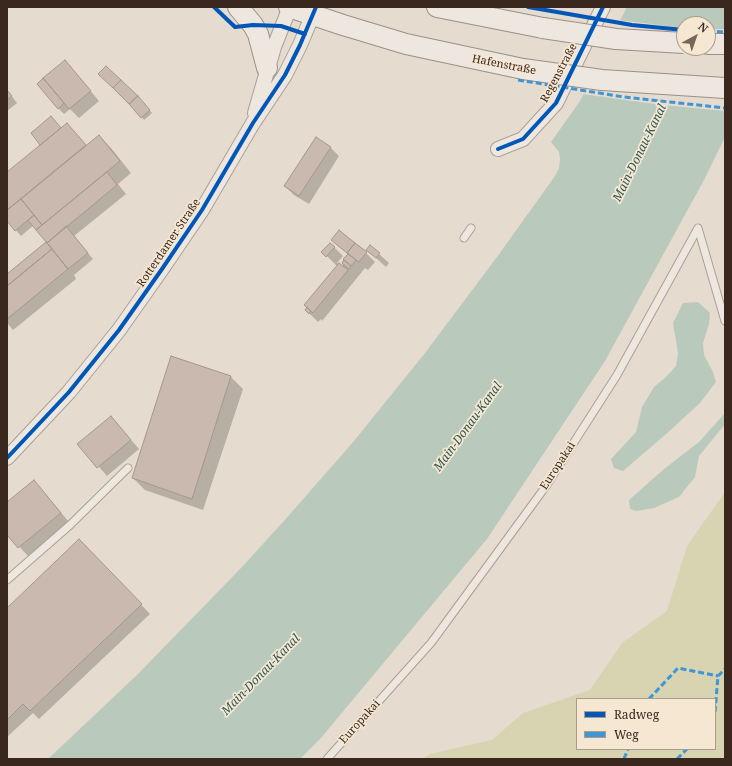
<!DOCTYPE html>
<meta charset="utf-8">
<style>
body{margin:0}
#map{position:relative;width:732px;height:766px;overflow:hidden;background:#e5dbce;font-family:"Noto Serif",serif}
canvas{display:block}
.frame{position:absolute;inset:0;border:8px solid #3a281e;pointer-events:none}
.legend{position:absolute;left:576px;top:698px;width:140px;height:52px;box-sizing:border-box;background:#f6e7d3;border:1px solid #ab9b8b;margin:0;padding:5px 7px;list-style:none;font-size:12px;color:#3a281e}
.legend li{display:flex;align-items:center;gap:8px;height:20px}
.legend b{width:20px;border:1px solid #ab9b8b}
.north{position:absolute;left:676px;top:16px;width:40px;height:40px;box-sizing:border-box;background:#f6e7d3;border:1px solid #ab9b8b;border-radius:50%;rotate:40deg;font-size:11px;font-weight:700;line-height:16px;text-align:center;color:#3a281e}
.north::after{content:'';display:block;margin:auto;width:14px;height:18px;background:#76675c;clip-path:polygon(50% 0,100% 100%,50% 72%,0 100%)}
</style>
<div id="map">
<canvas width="732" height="766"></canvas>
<div class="frame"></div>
<ul class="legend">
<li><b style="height:5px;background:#0057b8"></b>Radweg</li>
<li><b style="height:5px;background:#3e96d5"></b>Weg</li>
</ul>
<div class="north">N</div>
</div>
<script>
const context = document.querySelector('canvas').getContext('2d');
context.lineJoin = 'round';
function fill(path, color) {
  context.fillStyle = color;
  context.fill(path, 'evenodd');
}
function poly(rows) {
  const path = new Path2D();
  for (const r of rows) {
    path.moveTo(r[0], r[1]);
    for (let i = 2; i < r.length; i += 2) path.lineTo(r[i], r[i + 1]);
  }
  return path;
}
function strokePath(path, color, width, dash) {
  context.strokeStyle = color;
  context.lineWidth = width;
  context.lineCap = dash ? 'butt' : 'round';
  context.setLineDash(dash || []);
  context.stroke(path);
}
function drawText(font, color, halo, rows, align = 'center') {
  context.font = font + ' "Noto Serif",serif';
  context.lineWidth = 3.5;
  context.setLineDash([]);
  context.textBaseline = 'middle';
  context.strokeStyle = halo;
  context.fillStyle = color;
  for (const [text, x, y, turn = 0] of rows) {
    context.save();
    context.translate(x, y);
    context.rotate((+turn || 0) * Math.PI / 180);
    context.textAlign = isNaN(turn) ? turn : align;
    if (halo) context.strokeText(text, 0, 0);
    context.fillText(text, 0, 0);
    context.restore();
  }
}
fill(poly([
 [725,492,725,759,423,759,430,754,492,740,523,713,590,690,622,643,667,611,687,546],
 [577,699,715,699,715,749,577,749]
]), '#d8d3b0');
fill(poly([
 [627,7,725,7,725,137,704,180,605,361,487,539,320,739,300,759,48,759,138,674,241,568,283,522,354,441,425,353,497,257,555,176,559,168,560,159,559,152,551,142,580,101],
 [684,24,708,24,708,48,684,48],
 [698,302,710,313,709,324,703,343,704,355,713,372,716,382,700,403,665,435,623,471,614,468,611,459,636,432,642,407,654,387,666,377,676,366,678,353,673,323,683,303],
 [725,413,725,424,699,456,695,477,679,497,654,508,636,511,630,509,629,500,664,469,699,442]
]), '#b9cabd');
fill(poly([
 [619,20,684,28,684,48,708,48,708,29,725,29,725,111,662,105,582,94]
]), '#e5dbce');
fill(poly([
 [74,71,99,101,79,118,70,109,64,114,58,108],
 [7,90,17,103,7,111],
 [130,103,143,103,152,113,144,120],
 [67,124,87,146,99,136,111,148,131,173,118,184,126,194,74,236,93,259,74,275,76,279,13,330,7,323,7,275,48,243,34,225,21,236,7,220,7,173,42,145,32,133,61,129],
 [330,147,339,156,309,204,294,195,285,186],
 [370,246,389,263,386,267,367,250],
 [334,247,343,256,337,263,342,267,344,260,349,254,342,248,366,253,375,262,368,270,365,268,322,321,321,319,318,322,306,310,337,266,323,252],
 [172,358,231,377,243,389,203,510,145,490,133,478],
 [111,417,139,449,107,476,79,444],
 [34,481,69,522,28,556,7,533,7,503],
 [88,549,150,614,39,719,33,713,7,737,7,610]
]), '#0003');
const building = poly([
 [65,60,91,91,69,109,43,78,65,60],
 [106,66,121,80,113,88,98,74,106,66],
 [43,78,64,103,58,109,37,84,43,78],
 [121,80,138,96,129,104,113,88,121,80],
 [7,90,12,96,7,100,7,90],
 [138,96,150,110,141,118,129,104,138,96],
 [51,116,61,128,40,145,31,133,51,116],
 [67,123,86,145,7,210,7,172,67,123],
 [99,135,120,161,42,225,21,199,99,135],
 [316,137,331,147,299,196,284,186,316,137],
 [107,172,117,185,47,243,36,230,107,172],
 [21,199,34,215,15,231,7,221,7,210,21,199],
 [34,215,42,225,36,230,28,220,34,215],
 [66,226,88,253,68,269,47,243,66,226],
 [339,230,355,243,347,253,331,240,339,230],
 [46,242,52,249,7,286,7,274,46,242],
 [330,243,335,247,326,257,321,252,330,243],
 [355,243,367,252,359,262,347,253,355,243],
 [370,245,380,253,376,258,366,250,370,245],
 [52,249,68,269,7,319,7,286,52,249],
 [348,254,356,260,351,266,343,259,348,254],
 [344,260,351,266,349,269,342,263,344,260],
 [339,263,348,270,313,313,304,305,339,263],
 [307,307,311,311,309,314,305,310,307,307],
 [171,356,231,376,192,499,132,478,171,356],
 [111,416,131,440,97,468,77,444,111,416],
 [34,480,61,513,18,548,7,535,7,502,34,480],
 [79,539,142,604,30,711,23,704,7,720,7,608,79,539]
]);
fill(building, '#c9b9af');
strokePath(building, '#a6968d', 1);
const service = poly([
 [698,228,725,321],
 [464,238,471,228],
 [7,580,70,525,128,468],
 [327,759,431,643,546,486,617,375,698,228]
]);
const minor = poly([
 [255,113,274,47,290,7],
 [498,149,523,139,556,103,603,7],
 [7,458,69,392,119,330,162,269,202,210,253,123,285,75,300,45,316,7]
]);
const secondary = poly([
 [238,7,253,25,258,34,267,68],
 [289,7,343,25,406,44,523,69],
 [437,7,543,28],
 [708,44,725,44]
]);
strokePath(service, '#aaa097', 9);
strokePath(minor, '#aaa097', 16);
strokePath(secondary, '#9a9086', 22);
strokePath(service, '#eee7df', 7);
strokePath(minor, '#eee7df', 14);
strokePath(secondary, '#eee7df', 20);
const secondaryBridge = poly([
 [543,28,616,39,684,43],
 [523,69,602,80,725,88]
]);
strokePath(secondaryBridge, '#9a9086', 22, []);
strokePath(secondaryBridge, '#eee7df', 20);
strokePath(poly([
 [708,31,725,32],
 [518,80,624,97,725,108],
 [649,699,678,668,718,676],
 [715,712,718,676,725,669],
 [624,759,628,749],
 [677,759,687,749]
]), '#3e96d5', 3, [6, 3]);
strokePath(poly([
 [214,7,235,27,253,25,281,26,305,34],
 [528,7,632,25,684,30],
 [498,149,523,139,556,103,603,7],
 [7,458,69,392,119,330,162,269,202,210,253,123,285,75,300,45,316,7]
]), '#0057b8', 4);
drawText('11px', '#3a281e', '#f6e7d3', [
 ["Hafenstraße",504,65,11],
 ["Regenstraße",559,73,-62],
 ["Rotterdamer Straße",169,243,-56],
 ["Europakai",558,466,-57],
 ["Europakai",360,722,-48]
]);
drawText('italic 12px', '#2d5a51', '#f6e7d3', [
 ["Main-Donau-Kanal",640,153,-64],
 ["Main-Donau-Kanal",468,427,-54],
 ["Main-Donau-Kanal",261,675,-46]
]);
</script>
